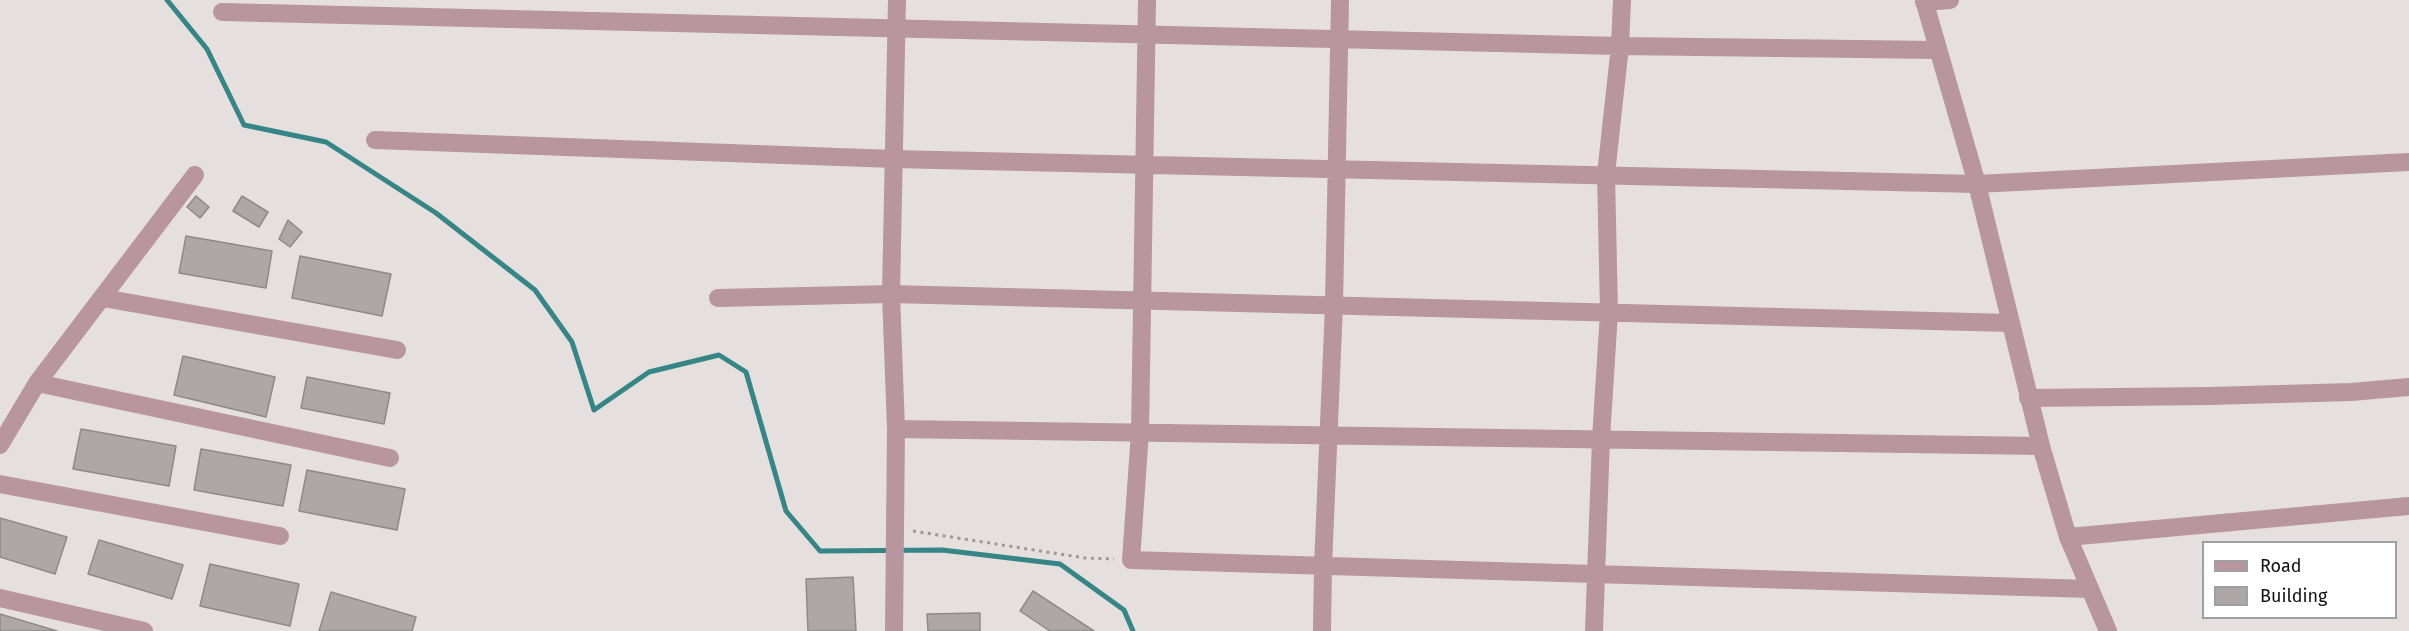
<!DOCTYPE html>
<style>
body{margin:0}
#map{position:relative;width:2409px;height:631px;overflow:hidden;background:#e5e0dd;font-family:"Fira Sans",sans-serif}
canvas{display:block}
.legend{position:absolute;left:2202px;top:541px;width:195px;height:78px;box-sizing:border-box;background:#fff;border:2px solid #a1a0a0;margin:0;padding:8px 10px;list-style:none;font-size:18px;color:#141211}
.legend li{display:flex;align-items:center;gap:12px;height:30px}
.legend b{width:30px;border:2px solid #a1a0a0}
</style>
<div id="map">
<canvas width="2409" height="631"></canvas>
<ul class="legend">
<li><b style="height:8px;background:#b9959e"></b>Road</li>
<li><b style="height:16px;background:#ada8a7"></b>Building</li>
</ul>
</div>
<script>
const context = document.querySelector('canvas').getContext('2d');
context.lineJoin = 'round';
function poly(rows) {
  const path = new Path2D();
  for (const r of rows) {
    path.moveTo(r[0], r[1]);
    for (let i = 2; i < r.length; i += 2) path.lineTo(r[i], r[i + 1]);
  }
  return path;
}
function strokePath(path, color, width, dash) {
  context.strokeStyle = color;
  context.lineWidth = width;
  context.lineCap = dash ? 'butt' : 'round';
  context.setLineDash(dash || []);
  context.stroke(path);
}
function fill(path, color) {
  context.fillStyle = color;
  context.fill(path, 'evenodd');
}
strokePath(poly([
 [167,0,207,49,244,125,326,142,436,213,535,290,572,342,594,410,649,372,719,355,746,372,786,511,820,551,942,550,1060,564,1124,610,1133,631]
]), '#368587', 5);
const building = poly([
 [196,196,209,207,200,218,187,207,196,196],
 [242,196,268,212,259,227,233,211,242,196],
 [288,220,302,232,290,247,279,239,288,220],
 [186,236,272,251,266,288,179,273,186,236],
 [300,256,391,274,382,316,292,298,300,256],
 [183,356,275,377,266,417,174,395,183,356],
 [307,377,390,393,384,424,301,408,307,377],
 [81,429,176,446,169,486,73,469,81,429],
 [201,449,291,465,283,506,194,490,201,449],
 [307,470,405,489,397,530,299,511,307,470],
 [0,518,67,537,55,574,0,557,0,518],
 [99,540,183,565,172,599,88,574,99,540],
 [210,564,299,584,290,626,200,606,210,564],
 [853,577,856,631,808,631,806,579,853,577],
 [1033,591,1094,631,1050,631,1020,611,1033,591],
 [331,592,416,617,412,631,319,631,331,592],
 [980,613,980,631,928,631,927,614,980,613],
 [0,614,57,631,0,631,0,614]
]);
fill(building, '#ada8a7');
strokePath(building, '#8f8a89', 1.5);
strokePath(poly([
 [913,531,1085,558,1114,559]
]), '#9c9896', 3, [3, 4.5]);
strokePath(poly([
 [1147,0,1140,432,1131,560,2090,589],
 [1924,2,1950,0],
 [222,12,1620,46,1937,50],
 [375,140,893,159,1977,184,2409,162],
 [103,298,397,350],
 [718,298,891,294,2010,323],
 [37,383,390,458],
 [2028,398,2210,396,2351,392,2409,387],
 [896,429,2041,446],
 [0,445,37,383,195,175],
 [0,484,280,536],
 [2068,537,2409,506],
 [0,598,144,631],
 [1322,631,1323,566,1334,305,1340,0],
 [1594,631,1601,439,1609,312,1606,174,1620,46,1622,0]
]), '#b9959e', 18);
strokePath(poly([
 [1924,0,1977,184,2041,446,2068,537,2108,631],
 [894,631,896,429,891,294,897,0]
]), '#b9959e', 18);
</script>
